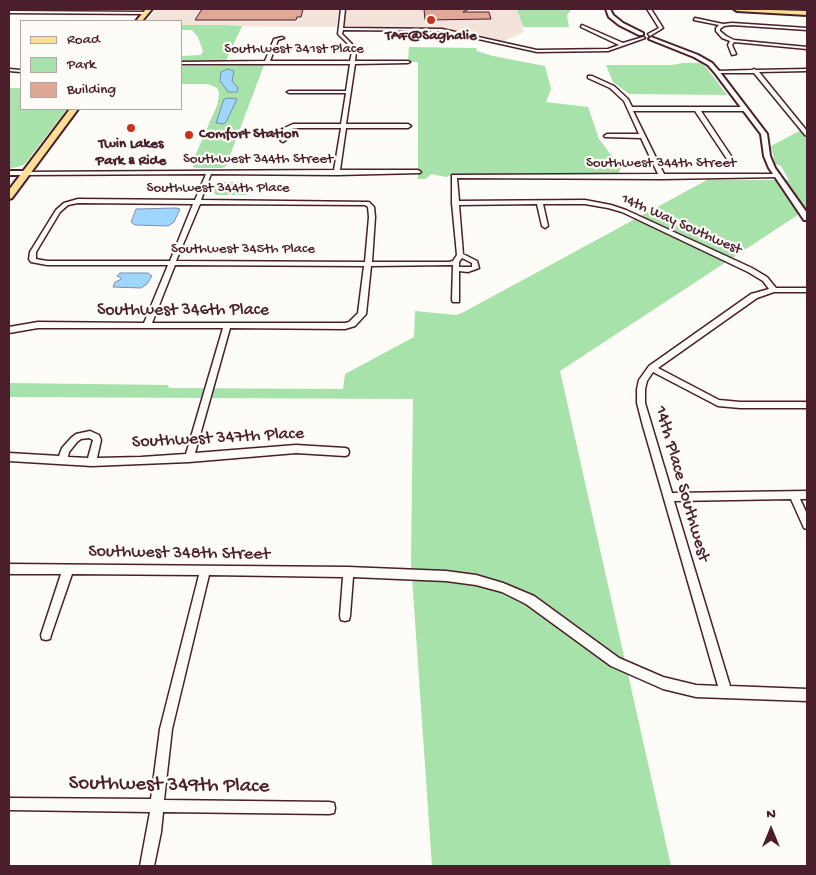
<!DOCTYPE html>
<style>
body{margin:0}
#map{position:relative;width:816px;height:875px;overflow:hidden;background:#fdfcf7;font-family:"Gochi Hand",sans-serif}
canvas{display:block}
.frame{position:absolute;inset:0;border:10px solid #4a1f2b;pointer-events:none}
.legend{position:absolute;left:20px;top:20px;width:162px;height:90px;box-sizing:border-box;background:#fdfcf7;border:1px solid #b5a4a5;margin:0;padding:6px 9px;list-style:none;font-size:15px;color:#4a1f2b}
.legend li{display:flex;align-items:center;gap:10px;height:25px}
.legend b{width:25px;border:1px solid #b5a4a5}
.north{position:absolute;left:746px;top:805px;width:50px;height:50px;-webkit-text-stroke:4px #fdfcf7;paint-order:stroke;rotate:0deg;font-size:14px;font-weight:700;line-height:20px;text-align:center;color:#4a1f2b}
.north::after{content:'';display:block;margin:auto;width:18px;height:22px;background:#4a1f2b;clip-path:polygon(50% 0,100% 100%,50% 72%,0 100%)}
</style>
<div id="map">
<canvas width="816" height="875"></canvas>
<div class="frame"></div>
<ul class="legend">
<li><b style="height:6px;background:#fbdf96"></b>Road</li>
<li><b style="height:14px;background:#a6e2a9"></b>Park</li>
<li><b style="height:14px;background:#dfa896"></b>Building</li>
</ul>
<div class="north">N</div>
</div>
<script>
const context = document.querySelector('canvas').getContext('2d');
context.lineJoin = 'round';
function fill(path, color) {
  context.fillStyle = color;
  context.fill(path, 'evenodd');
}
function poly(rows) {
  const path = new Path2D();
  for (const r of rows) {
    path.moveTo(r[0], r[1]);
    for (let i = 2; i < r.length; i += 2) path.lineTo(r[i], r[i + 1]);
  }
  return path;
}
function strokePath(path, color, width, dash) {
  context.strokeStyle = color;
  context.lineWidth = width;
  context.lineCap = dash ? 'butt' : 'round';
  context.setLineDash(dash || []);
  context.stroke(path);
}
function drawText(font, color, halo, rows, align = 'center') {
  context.font = font + ' "Gochi Hand",sans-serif';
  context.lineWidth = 4.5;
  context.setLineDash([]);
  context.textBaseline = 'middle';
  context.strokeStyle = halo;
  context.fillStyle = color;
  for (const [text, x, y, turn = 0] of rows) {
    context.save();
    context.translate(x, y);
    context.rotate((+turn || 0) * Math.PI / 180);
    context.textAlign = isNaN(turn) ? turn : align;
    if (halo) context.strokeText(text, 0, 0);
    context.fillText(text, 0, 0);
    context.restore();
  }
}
fill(poly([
 [156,9,340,9,336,27,181,26,181,21,147,21],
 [343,9,517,9,524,32,499,43,440,30,340,29]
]), '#f4e3da');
fill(poly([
 [517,9,572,9,567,15,569,27,523,27],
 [181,25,222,25,242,26,226,61,181,62,181,56,201,55,203,51,198,37,192,30,181,30],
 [409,47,476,48,477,51,493,56,545,66,551,89,546,102,588,107,599,139,621,168,619,172,616,174,455,174,446,177,431,174,426,179,418,179,418,62,408,62],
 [682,63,700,63,707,68,727,95,629,94,613,82,606,65,672,65],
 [264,65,226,166,222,168,194,168,192,163,218,103,219,92,217,88,208,84,181,84,181,66],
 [9,88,21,88,21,109,67,109,24,165,9,169],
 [807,127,807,209,560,371,671,866,432,866,411,563,413,399,9,397,9,383,168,385,169,388,343,389,345,374,414,337,415,311,456,315,462,313,707,180,789,180,781,166,775,164,771,146],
 [220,182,243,182,249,184,246,195,217,195,214,193,215,189,227,189,227,187,216,186]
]), '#a6e2a9');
const water = poly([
 [228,69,234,71,232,81,238,88,237,92,228,92,220,81,221,72,228,69],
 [229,98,237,99,227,120,224,124,216,123,224,99,229,98],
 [176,208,180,209,174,222,168,226,135,225,131,222,136,209,176,208],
 [120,273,148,273,152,276,147,284,141,288,113,287,115,282,120,280,121,278,117,276,120,273]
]);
fill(water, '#9fd6fe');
strokePath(water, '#7d8daa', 1);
const building = poly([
 [202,9,303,9,301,17,297,17,296,20,195,20,202,9],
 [424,9,469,9,463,12,489,12,491,19,425,20,424,9]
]);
fill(building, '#dfa896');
strokePath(building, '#4a1f2b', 1);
const minor = poly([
 [341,9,345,9,343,28,442,29,537,50,608,49,619,45,581,27,582,25,623,43,643,37,645,38,608,51,537,52,442,31,343,30,342,34,354,46,356,52,355,61,408,61,410,62,408,63,355,64,346,124,408,124,411,126,408,128,346,128,340,170,418,170,421,172,420,173,337,175,211,174,201,200,369,202,374,207,375,217,372,262,449,262,453,261,457,255,452,203,452,175,658,174,641,138,605,137,604,136,607,134,639,134,624,101,610,88,588,78,588,76,592,76,614,86,628,99,632,107,744,107,747,109,744,111,701,111,733,159,730,161,727,159,695,111,633,111,664,174,778,174,781,176,780,177,662,179,457,178,459,201,585,200,611,205,626,210,752,268,767,277,776,288,807,288,807,292,774,292,757,298,658,368,719,400,740,402,807,402,807,408,740,408,718,406,653,372,647,381,645,389,645,403,672,493,807,491,807,499,800,499,807,514,807,529,804,528,791,499,674,501,730,686,807,689,807,701,696,697,663,689,611,666,526,604,502,592,476,585,446,581,353,577,350,616,349,620,345,621,341,620,340,616,343,577,209,575,172,729,164,800,329,802,334,803,335,808,334,813,329,814,163,812,161,832,154,866,140,866,150,812,9,810,9,798,151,799,160,729,199,575,72,574,51,635,50,639,46,640,42,639,41,635,61,574,9,574,9,564,348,567,446,571,476,575,503,583,534,596,619,658,663,677,696,685,718,686,643,426,637,403,637,389,639,380,649,366,751,294,769,289,763,281,748,272,622,212,608,208,585,204,543,204,548,226,545,228,542,226,537,204,459,205,463,254,477,261,479,268,468,272,459,271,459,302,453,302,452,300,453,265,371,266,366,314,355,326,345,329,230,328,195,453,296,445,345,448,348,449,349,452,348,455,345,456,296,453,189,462,92,466,9,461,9,453,59,456,62,448,71,438,76,434,90,431,99,435,101,440,97,458,141,457,186,454,223,328,38,328,9,333,9,327,38,322,144,323,168,265,47,265,31,262,29,259,30,252,56,210,64,203,78,199,195,200,206,174,26,175,23,173,24,172,334,170,341,128,294,128,284,132,284,135,286,140,283,142,281,141,278,135,280,130,293,124,341,124,346,93,289,93,287,92,289,91,346,91,350,64,181,64,181,62,265,61,274,39,282,37,284,38,278,40,270,61,350,61,352,52,350,46,338,34,341,9],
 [78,203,193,204,170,261,47,261,36,259,36,252,60,212,68,205,78,203],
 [200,204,365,205,368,207,369,217,365,262,176,261,200,204],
 [462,258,472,263,472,267,459,267,459,262,462,258],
 [175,265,364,266,358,313,349,322,345,323,152,323,175,265],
 [89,438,93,440,88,458,68,457,69,452,77,442,81,439,89,438],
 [647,9,651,9,663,28,650,36,648,34,659,28,647,9],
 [9,11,146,12,148,13,146,14,9,13,9,11],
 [695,18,723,24,732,23,807,28,807,30,732,25,724,26,720,29,720,31,726,36,734,40,807,47,807,49,734,42,732,45,736,54,732,55,728,45,730,41,722,38,716,31,716,28,719,25,694,20,695,18],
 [9,69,21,70,21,72,9,71,9,69],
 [754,69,756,70,807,69,807,71,759,72,807,131,807,136,805,135,754,73,717,73,715,72,717,71,752,70,754,69]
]);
const tertiary = poly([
 [606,9,610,9,613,15,623,23,643,33,643,35,639,35,619,25,609,17,606,9],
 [651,37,698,55,712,63,719,71,767,134,770,156,775,168,807,213,807,220,804,220,769,168,764,156,761,134,715,73,708,65,694,57,649,39,651,37],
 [9,171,26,171,29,173,26,175,9,175,9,171]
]);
const primary = poly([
 [146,9,152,9,142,21,136,21,146,9],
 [734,9,807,11,807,15,737,11,734,9],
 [70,109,78,109,12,198,9,199,9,190,70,109]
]);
strokePath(minor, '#4a1f2b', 3);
strokePath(tertiary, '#4a1f2b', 4);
strokePath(primary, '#4a1f2b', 4);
fill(minor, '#fdfcf7');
fill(tertiary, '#fdfcf7');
fill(primary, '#fbdf96');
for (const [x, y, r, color] of [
 [431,20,5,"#c8321e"],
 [131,128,5,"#c8321e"],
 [189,135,5,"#c8321e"]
]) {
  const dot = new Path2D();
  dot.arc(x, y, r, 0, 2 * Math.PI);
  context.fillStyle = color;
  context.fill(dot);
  strokePath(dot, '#fdfcf7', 2);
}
drawText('bold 15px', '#4a1f2b', '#fdfcf7', [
 ["TAF@Saghalie",431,37],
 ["Comfort Station",199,135,"left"],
 ["Twin Lakes",131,145],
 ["Park & Ride",131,162]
]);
drawText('15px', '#4a1f2b', '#fdfcf7', [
 ["Southwest 341st Place",294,50],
 ["Southwest 344th Street",258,160],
 ["Southwest 344th Street",661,164],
 ["Southwest 344th Place",218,189],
 ["14th Way Southwest",681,225,24],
 ["Southwest 345th Place",243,250]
]);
drawText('18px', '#4a1f2b', '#fdfcf7', [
 ["Southwest 346th Place",183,311],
 ["Southwest 347th Place",218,439,-3],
 ["14th Place Southwest",681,484,74],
 ["Southwest 348th Street",179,554,1]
]);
drawText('21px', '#4a1f2b', '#fdfcf7', [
 ["Southwest 349th Place",169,786,1]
]);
</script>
